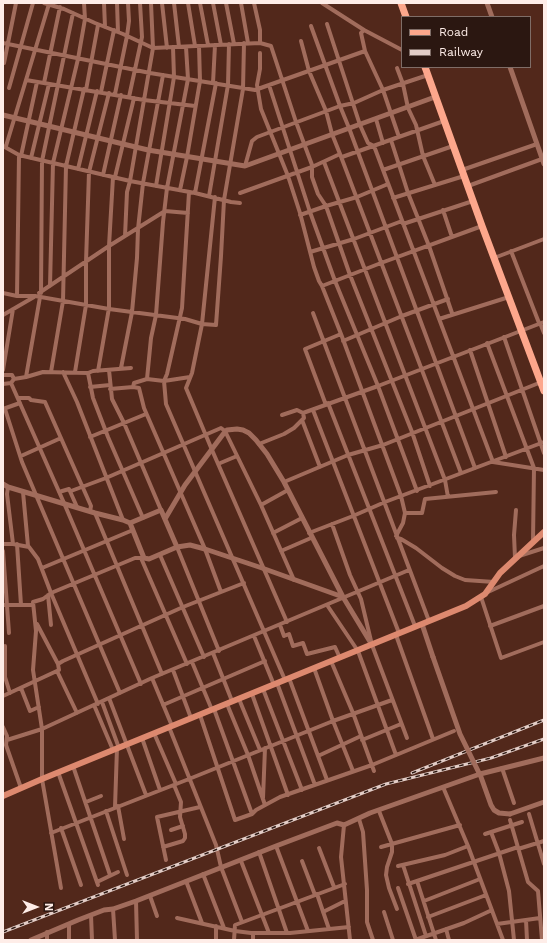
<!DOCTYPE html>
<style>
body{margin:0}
#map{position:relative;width:547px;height:943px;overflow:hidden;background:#52281b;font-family:"Work Sans",sans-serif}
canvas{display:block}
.frame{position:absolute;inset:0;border:4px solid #feede8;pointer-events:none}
.legend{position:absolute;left:401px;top:16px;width:130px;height:52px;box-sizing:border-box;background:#2b1711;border:1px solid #7f6d67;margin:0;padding:5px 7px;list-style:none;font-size:12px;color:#feede8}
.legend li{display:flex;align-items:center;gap:8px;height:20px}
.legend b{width:20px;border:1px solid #7f6d67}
.north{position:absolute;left:16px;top:887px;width:40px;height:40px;-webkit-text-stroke:3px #2b1711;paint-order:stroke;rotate:90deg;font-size:11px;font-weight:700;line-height:16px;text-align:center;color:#feede8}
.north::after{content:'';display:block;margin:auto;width:14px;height:18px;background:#feede8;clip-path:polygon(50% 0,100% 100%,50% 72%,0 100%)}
</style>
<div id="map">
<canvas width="547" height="943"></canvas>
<div class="frame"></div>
<ul class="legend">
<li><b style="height:5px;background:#fda78c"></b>Road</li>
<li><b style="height:5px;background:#e2cdc7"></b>Railway</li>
</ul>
<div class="north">N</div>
</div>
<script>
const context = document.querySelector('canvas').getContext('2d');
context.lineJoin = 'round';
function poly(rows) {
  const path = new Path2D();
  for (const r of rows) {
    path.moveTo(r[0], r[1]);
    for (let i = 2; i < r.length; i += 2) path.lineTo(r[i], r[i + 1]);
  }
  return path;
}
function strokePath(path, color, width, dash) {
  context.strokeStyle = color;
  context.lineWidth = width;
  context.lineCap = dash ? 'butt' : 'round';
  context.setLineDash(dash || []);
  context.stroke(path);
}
strokePath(poly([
 [44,3,64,9,95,23,123,34,153,48,260,43,271,46,296,122,312,165,312,177,318,194,326,206,300,215],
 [104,3,105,27],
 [117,3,118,32],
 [162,3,167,48],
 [174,3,179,47],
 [188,3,195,46],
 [200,3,208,45],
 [213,3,221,45],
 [226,3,234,44],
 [241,3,248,43],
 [254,3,260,30,260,43],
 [322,3,364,30],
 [327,24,360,125,368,143,374,146,493,462,544,470],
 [311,26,340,106,349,128,475,468],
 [301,41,309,71,326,111,332,134,340,154,461,473],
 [3,43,150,73,255,90,365,51,361,33,364,30,402,50],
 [365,51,383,90,399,137],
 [260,53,260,69,257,85,261,109,288,176,300,213,314,267,319,281,322,286],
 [4,63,16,3],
 [397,68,403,84,408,108,416,125,423,156,435,185],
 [26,80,144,100,195,106],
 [44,83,60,7],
 [213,83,215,45],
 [269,85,310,212,335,281,378,386,417,491],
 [9,88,33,3],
 [86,90,98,25],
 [101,92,114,30],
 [115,94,127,36,129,21,128,3],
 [129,97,142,37,140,3],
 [376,119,383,143],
 [391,140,408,193,429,246,452,313],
 [3,146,19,155,130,181,195,193,231,202,240,203],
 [6,146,49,4],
 [21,156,37,82],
 [342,157,444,121],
 [31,158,49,84],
 [324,162,445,480,448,497],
 [245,166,252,141,257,137,340,106,354,103,383,90,428,75],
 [78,169,97,91],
 [383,170,453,146],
 [462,170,537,144],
 [103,175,121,95],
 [115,177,134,98],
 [388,184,357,197,326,206,350,275,412,432,430,486],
 [156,186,174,77,173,47],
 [468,186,542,159],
 [180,190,187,157,200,81,199,46],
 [189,192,182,308,167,374,164,381,166,404,285,680],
 [195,193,216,83],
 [240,193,312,167,340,154],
 [209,196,228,85,229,44],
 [215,197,202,324,192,373,186,388,212,450,287,622],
 [393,198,464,176],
 [443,210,452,237],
 [403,224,473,201],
 [125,236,127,192,130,181,153,48,151,3],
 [511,251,539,323],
 [310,252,354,239,402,221],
 [494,258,544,239],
 [50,286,53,163,78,59,85,19,84,3],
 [3,293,17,296,35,296,109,309,185,319,202,324,216,325,221,256,224,200,243,89,244,43],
 [39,293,109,246,165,211,188,213],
 [41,293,42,161,73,13],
 [17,296,19,155],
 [313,313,429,621],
 [3,315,34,297],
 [439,319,509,297],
 [540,323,544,333],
 [504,337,544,453],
 [343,341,402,316,448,299],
 [487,343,534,468,533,541],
 [470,350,506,457],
 [121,368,132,312,137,258,138,229,143,183,163,75],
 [3,370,13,309],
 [109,370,112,399,124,423,161,510],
 [98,371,109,308,109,246,113,177],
 [51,372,63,301,66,166,84,89],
 [63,372,77,402,123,520],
 [75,372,86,305,86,262,89,172,109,93],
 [88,373,93,398,108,437,143,518],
 [3,375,12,375,14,379,26,377,43,372,88,373,93,371,131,368],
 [26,377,40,297],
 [14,379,11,383,64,503,141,684],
 [147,379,151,338,156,315,163,222,167,188,188,79,186,47],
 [3,384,11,383],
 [90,387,110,385],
 [133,387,139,388,144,408,205,549,221,592],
 [110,389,133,387,134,383,147,379,164,381,190,377],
 [18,398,29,398,31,400,45,402,91,506,90,511],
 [328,403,415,626],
 [326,405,305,349,341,334],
 [3,409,20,403],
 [5,409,22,462,120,693],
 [313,410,399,633],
 [282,415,297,410,303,413],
 [302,420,320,467],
 [90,437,146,414],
 [259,444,284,434,294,428,304,418,303,413,378,386,544,322],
 [21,456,61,438],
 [218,464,237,456],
 [284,482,348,455,383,445,544,381],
 [8,487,7,494,13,544],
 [71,491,106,478,221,428,225,431,261,505,294,580],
 [23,492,28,546],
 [59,492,69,489,77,507],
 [261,505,288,490],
 [95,513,162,674],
 [405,513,422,513,425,499,496,492],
 [332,524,350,575,361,599,372,645,407,738],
 [273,533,302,518],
 [309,533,353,516,385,502,544,442],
 [396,536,403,523,405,513,401,496,341,334,322,286,381,263,482,226],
 [397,538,401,539,416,548,442,568,455,576,465,580,494,582],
 [3,544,13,544,29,547,38,559,51,593,98,704],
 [17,544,21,605],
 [177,547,219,651],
 [3,551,9,633],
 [281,551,311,538],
 [160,555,204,657],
 [519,556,544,548],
 [141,558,187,664],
 [515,558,514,535,516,510],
 [42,568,133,530],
 [488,592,544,566],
 [48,595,51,625],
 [481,597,501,658,544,642],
 [3,605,33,605],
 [327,605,358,651,396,755],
 [37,624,58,664],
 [280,625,284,636,289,634,293,646,303,643,307,654,335,647,340,658],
 [490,626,544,606],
 [396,635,433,739],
 [254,636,274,685],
 [5,646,5,677,10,693],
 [213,653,232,701],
 [331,661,353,713,374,771],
 [192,662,212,710],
 [314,668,333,721,353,771],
 [173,670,191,718],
 [57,671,77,713],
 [152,678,172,726],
 [289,678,327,780],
 [277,683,315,785],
 [21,688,30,711,39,707],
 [263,689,302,790],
 [252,694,288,795],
 [3,696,59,670,58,664,63,661,183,607,244,583],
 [109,698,146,795],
 [239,699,260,750],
 [102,702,119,748],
 [227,704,248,755,265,805],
 [94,705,113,750],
 [163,705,265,661],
 [214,709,252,814],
 [200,715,235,820,252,814,256,810,280,797,372,765,454,731],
 [3,727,7,736,6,745,21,788],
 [169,727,216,845,221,867,242,922],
 [154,733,176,784],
 [142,738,160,790],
 [7,740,42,729,152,678,409,570],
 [362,740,401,724],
 [318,756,361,736],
 [73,766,110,875],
 [502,768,514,803],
 [58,772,98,885],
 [443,787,468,846,503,940],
 [263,798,265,748],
 [86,802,101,796],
 [118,806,124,839],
 [115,807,117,748],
 [106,811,127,875],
 [379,811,392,844,392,852,387,867,386,875,389,888,397,909],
 [529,814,544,864],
 [359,819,363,832,367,890,367,922,373,940],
 [510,820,528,882,538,891,542,940],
 [344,825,341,857,350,940],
 [61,828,81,885],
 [171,830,183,826],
 [491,832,499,853,509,891,514,940],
 [51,833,189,779,333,721,392,700],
 [485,834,522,822],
 [276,846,308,931],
 [163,847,183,841,185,838,185,834,180,817,181,802,174,785],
 [381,847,460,825],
 [319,848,334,887],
 [518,849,544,841],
 [259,852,287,933],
 [166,860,157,817,200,807],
 [241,861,269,933],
 [302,861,315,895],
 [403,865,426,936],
 [398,866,445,855,468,846],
 [203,874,224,928],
 [186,881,202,923],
 [417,881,436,940],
 [97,882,118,872],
 [408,884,518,847],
 [61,888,42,779,42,729,33,670,36,631,33,602,43,599,51,593,135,558,144,558],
 [398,888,416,940],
 [317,894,329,929],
 [150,896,157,916],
 [136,901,137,940],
 [424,901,480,879],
 [113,909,115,940],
 [323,912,345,901],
 [384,912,393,940],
 [91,915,92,940],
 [428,917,486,895],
 [177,918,235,931,251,933,290,933,349,927],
 [526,920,527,940],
 [69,924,69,940],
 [497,924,540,918],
 [446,929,449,940],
 [47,932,47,940],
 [216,940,216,926],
 [234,940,235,925,345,884],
 [253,940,253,933],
 [415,940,464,923,492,910]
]), '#a16c5c', 4);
strokePath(poly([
 [487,3,492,17],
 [510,67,544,164],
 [3,115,148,150,245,166,435,97],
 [3,484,8,487,95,513,123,520,130,523,144,558,149,559,177,547,161,510,130,523],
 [165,519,185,485,224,433,227,430,237,429,243,430,249,433,256,440,267,454,284,482,343,597,372,645],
 [177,547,190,545,205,549,262,568,343,597],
 [422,624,433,657],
 [510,814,544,802],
 [31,940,78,920,104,910,113,909,136,901,276,846,337,823,344,825,370,813,480,774,544,758]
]), '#a16c5c', 5);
strokePath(poly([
 [3,796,42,779,466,606,485,594,500,573,544,532]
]), '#dd896f', 6);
strokePath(poly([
 [401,3,406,17],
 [425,67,482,226,544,391]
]), '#fda78c', 7);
const rail = poly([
 [412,773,544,720],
 [3,932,386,784,491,758,544,739]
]);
strokePath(rail, '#e2cdc7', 3);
strokePath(rail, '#2b1711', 1.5, [4.5]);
strokePath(poly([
 [433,657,460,734,481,777,491,805,494,810,499,813,510,814]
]), '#a16c5c', 5);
</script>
